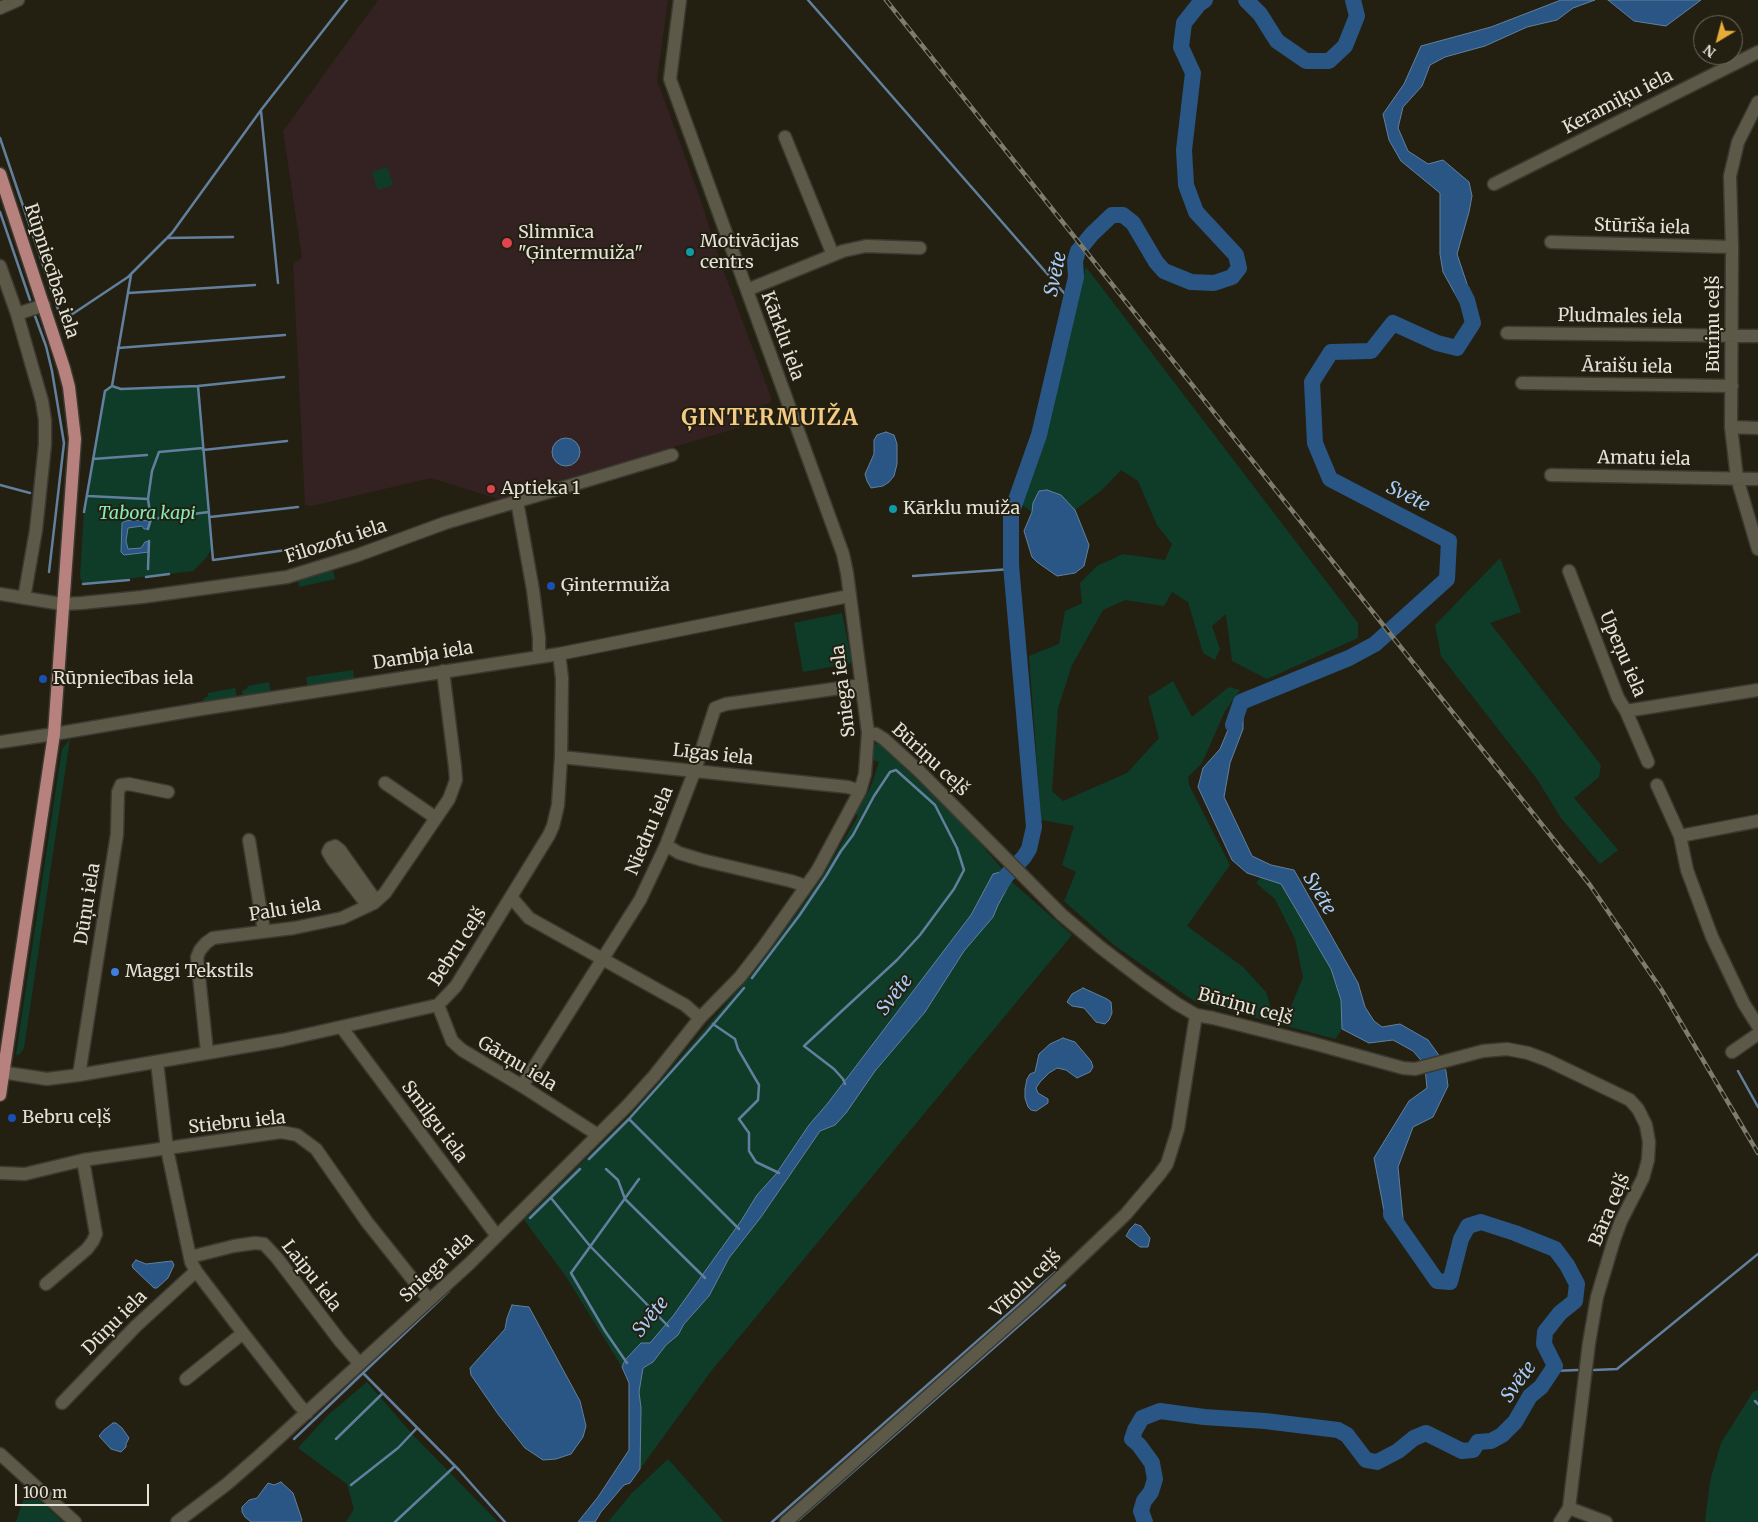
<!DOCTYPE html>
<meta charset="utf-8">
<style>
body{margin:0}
#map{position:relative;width:1758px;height:1522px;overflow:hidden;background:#232012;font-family:Merriweather,serif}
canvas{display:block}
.north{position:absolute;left:1693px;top:15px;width:50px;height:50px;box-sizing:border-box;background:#232012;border:1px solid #706d61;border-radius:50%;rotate:217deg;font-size:14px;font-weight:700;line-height:20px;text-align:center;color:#e3e1d8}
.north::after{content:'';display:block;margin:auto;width:18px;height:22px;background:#e7ac37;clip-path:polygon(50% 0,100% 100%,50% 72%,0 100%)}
.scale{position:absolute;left:15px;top:1484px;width:134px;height:22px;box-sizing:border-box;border:2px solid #e3e1d8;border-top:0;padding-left:6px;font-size:15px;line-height:18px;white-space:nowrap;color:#e3e1d8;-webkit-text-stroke:4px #232012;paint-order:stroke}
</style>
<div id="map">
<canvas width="1758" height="1522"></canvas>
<div class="north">N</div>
<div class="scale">100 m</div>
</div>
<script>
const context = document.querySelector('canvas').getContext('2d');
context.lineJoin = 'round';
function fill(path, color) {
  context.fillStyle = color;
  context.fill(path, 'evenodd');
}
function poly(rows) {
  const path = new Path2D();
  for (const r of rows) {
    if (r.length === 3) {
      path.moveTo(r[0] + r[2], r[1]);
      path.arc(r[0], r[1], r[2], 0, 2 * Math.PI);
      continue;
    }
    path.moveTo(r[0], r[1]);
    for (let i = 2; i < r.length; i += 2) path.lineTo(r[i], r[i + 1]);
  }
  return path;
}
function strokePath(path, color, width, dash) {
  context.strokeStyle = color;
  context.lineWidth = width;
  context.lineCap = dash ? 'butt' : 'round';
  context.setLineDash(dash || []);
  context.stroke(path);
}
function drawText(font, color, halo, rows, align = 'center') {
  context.font = font + ' Merriweather,serif';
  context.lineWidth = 4;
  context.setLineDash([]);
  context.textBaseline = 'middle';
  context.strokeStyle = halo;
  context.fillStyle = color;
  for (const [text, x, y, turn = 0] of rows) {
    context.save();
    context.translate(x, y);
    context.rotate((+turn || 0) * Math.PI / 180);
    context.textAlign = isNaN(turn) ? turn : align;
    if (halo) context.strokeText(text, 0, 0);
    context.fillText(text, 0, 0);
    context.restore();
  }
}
fill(poly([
 [378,0,668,0,657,80,699,195,720,261,771,397,771,403,754,408,756,414,746,417,745,423,741,427,498,499,431,478,312,506,305,505,293,264,302,258,283,131]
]), '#342121');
fill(poly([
 [387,167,393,185,378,190,372,172],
 [1086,267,1358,623,1358,638,1267,679,1232,661,1226,614,1212,626,1220,649,1215,660,1203,653,1188,602,1172,592,1164,606,1125,600,1103,610,1072,665,1058,708,1052,791,1063,801,1127,773,1159,738,1148,697,1173,681,1192,717,1229,687,1240,690,1225,711,1202,763,1188,777,1189,785,1230,865,1187,926,1243,967,1266,992,1271,1008,1289,1012,1303,977,1295,939,1275,899,1256,883,1261,877,1281,884,1331,969,1341,1000,1342,1029,1335,1039,1194,1001,1114,945,1064,901,1076,872,1062,865,1074,826,1041,820,1029,656,1059,644,1065,611,1082,603,1080,583,1097,566,1123,554,1165,560,1172,544,1157,525,1138,481,1121,470,1102,490,1075,510,1061,495,1033,503,1032,512,1021,504,1033,469],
 [112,386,121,389,198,386,212,548,206,558,193,571,83,584,80,577,84,512,105,391],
 [1500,558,1521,612,1490,623,1601,765,1599,777,1574,798,1618,850,1600,864,1561,818,1537,779,1441,656,1435,625],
 [332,567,335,579,299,587,298,579],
 [842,613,852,663,803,672,794,623],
 [353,670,354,680,308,688,306,677],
 [269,682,271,693,243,697,242,691,248,688,247,686],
 [235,688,237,698,204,706,203,699,208,696,208,693],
 [70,739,24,1048,20,1054,16,1055,62,749],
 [879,742,904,763,902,765,967,828,1004,871,993,874,971,915,828,1103,809,1125,776,1174,757,1195,741,1221,673,1316,650,1343,625,1359,622,1367,565,1275,524,1220,629,1116,661,1080,750,976,800,909,822,877,858,816,854,813,857,808,859,809,871,786,879,762,872,760,873,746],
 [1011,881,1072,935,712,1370,640,1469,641,1408,639,1392,643,1368,653,1362,666,1345,678,1335,684,1324,709,1296,729,1258,761,1217,820,1131,835,1125,875,1071,925,1012,964,951,993,917,998,905],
 [367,1382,413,1435,498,1522,346,1522,354,1509,347,1484,298,1448,328,1415],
 [1758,1390,1758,1522,1705,1522,1710,1481,1721,1443,1753,1392],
 [668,1459,724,1522,608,1522,631,1494],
 [27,1489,63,1522,16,1522]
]), '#0e3c29');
const water = poly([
 [1561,0,1595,0,1573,8,1557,20,1527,27,1485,46,1445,57,1430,65,1422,86,1403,107,1398,128,1408,151,1428,164,1443,160,1469,182,1472,196,1469,212,1457,254,1475,308,1464,310,1443,272,1440,254,1440,193,1401,161,1389,140,1383,114,1404,84,1421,46,1491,27,1561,0],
 [1608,0,1701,0,1666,26,1634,21,1608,0],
 [886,432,894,435,897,444,897,464,894,476,889,482,883,486,871,488,867,481,865,474,874,454,874,440,877,435,886,432],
 [566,452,14],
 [1047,490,1061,495,1075,510,1089,545,1084,566,1075,573,1057,576,1037,562,1032,557,1024,531,1032,512,1033,503,1039,491,1047,490],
 [135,520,150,521,148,529,144,529,142,526,128,528,126,541,128,549,141,548,145,542,149,541,149,552,124,555,121,552,122,523,125,521,135,520],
 [1243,703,1243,729,1230,763,1224,797,1252,856,1271,865,1294,870,1358,983,1365,1007,1374,1021,1382,1027,1400,1024,1428,1040,1438,1054,1446,1071,1448,1086,1433,1117,1413,1127,1398,1167,1404,1229,1398,1233,1385,1216,1374,1158,1409,1101,1427,1088,1425,1068,1420,1059,1413,1051,1393,1040,1369,1043,1342,1029,1341,1000,1331,969,1281,884,1247,873,1232,860,1198,787,1203,768,1220,749,1238,706,1243,703],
 [1004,871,1011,877,1011,881,998,905,993,917,964,951,925,1012,875,1071,846,1113,835,1125,820,1131,761,1217,729,1258,709,1296,684,1324,678,1335,666,1345,653,1362,643,1368,639,1392,641,1408,640,1469,630,1483,624,1485,601,1512,595,1522,578,1522,598,1497,629,1450,629,1383,622,1367,625,1360,641,1343,650,1343,673,1316,741,1221,757,1195,776,1174,809,1125,828,1103,971,915,993,874,1004,871],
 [1083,988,1107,999,1111,1002,1112,1013,1109,1020,1105,1024,1096,1022,1084,1008,1072,1006,1067,1002,1072,994,1083,988],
 [1063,1038,1075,1042,1091,1061,1093,1067,1090,1072,1077,1078,1066,1070,1057,1068,1049,1073,1040,1082,1036,1088,1038,1093,1048,1099,1048,1103,1036,1111,1031,1110,1028,1107,1025,1098,1025,1089,1027,1079,1030,1074,1035,1072,1039,1054,1050,1044,1063,1038],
 [1135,1224,1141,1226,1150,1238,1148,1247,1140,1247,1126,1236,1130,1229,1135,1224],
 [136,1260,146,1264,172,1261,174,1265,168,1278,157,1288,154,1288,133,1268,132,1265,136,1260],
 [512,1305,529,1307,580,1401,586,1426,583,1437,571,1454,556,1459,543,1460,525,1448,498,1414,471,1375,470,1368,505,1329,507,1318,512,1305],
 [113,1423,116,1423,122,1428,129,1438,126,1444,126,1447,121,1452,111,1449,99,1436,104,1430,113,1423],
 [281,1482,293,1493,302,1520,301,1522,251,1522,245,1517,242,1512,242,1507,249,1500,257,1498,268,1483,274,1485,281,1482]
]);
fill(water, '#2a5685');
strokePath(water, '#62809e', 1);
strokePath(poly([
 [808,0,1071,301],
 [261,111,278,283],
 [0,138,62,321,128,277,172,233,261,110,347,0],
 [0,212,30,300],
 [167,238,233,237],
 [131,275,112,386,121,389,198,386,213,560,316,546],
 [128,293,255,285],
 [35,316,46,346,52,371,64,443,49,572],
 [118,348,285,335],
 [198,386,284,377],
 [203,450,287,441],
 [93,459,147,455],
 [0,485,30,493],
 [88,496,148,499],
 [84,512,105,391,112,386],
 [210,517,298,507],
 [151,519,209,512],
 [148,529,151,519,148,499,152,471,159,452,203,448],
 [148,569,149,541],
 [913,576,1011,569],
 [146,577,169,574],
 [83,584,129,580],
 [752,978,799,916,826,876,841,851,853,835,874,796,890,772,896,770,935,805,957,848,964,870,954,889,920,935,897,960,804,1046,834,1069,843,1079,845,1084],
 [713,1024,735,1039,738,1049,759,1085,758,1100,739,1119,749,1133,749,1151,756,1162,779,1173],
 [1738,1071,1758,1107],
 [629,1119,739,1229],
 [589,1159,629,1119,706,1033,744,988],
 [606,1169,618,1180,625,1199,705,1278],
 [551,1198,590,1246,668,1326],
 [530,1218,580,1169],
 [449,1291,363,1373,459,1470,505,1522],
 [627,1363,605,1331,571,1273,639,1179],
 [1594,1370,1617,1369,1758,1254],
 [1552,1371,1578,1370],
 [1755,1401,1758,1404],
 [294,1439,363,1373],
 [336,1439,383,1393],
 [351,1485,398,1448,417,1428],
 [395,1522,455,1466],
 [772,1522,1059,1269],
 [796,1522,1065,1285]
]), '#62809e', 2.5);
strokePath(poly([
 [1246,0,1260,14,1277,41,1306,61,1329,61,1345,46,1357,16,1353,0],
 [1233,725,1241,702,1349,658,1375,644,1447,579,1449,541,1330,479,1315,443,1312,382,1331,352,1371,351,1393,323,1437,343,1457,348,1473,323,1467,300,1462,290],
 [995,892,1007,875,1024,857,1029,849,1034,827,1011,565,1011,514,1039,435,1076,277,1075,261,1078,251,1092,234,1112,215,1123,215,1133,223,1156,262,1164,271,1191,282,1214,283,1232,277,1239,268,1236,255,1196,212,1186,185,1184,150,1193,73,1181,47,1184,23,1199,4,1205,0],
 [1145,1522,1141,1511,1144,1501,1151,1492,1155,1479,1152,1463,1139,1445,1132,1439,1135,1430,1142,1418,1160,1411,1204,1417,1265,1421,1338,1430,1347,1435,1366,1460,1377,1462,1398,1451,1414,1438,1426,1433,1462,1451,1473,1450,1478,1442,1491,1441,1502,1435,1515,1422,1530,1396,1541,1387,1555,1366,1544,1344,1545,1332,1560,1313,1575,1301,1577,1284,1567,1265,1555,1249,1515,1233,1481,1222,1468,1226,1461,1239,1450,1282,1437,1281,1391,1215,1391,1212]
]), '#2a5685', 16);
const minor = poly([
 [0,8,18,0],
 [1758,102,1738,142,1730,176,1732,247,1731,427,1737,478,1758,549],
 [785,137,833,255],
 [1494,184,1758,52],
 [1551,242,1732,247],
 [0,266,17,314,42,401,45,420,45,444,36,530,24,598],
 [747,290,843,251,866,246,920,248],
 [17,314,44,305],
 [1507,333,1758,336],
 [1522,383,1732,386],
 [1731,427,1758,428],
 [1551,475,1758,479],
 [517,501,533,590,539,638,539,657],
 [1569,571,1618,698,1626,711,1758,690],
 [0,594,62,604,82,603,142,597,287,577,358,555,445,523,672,455],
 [1626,711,1648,762],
 [868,733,876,734,884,739,919,771,1062,915,1100,947,1143,980,1177,1004,1196,1015,1213,1018,1312,1043,1403,1068,1415,1069,1483,1051,1507,1049,1528,1053,1547,1060,1630,1100,1638,1109,1646,1125,1649,1142,1648,1160,1643,1178,1621,1221,1614,1240,1597,1297,1589,1343,1569,1508,1560,1522],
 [0,742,54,734,201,709,559,654,849,596],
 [561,757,848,787,860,791],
 [385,783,436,818],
 [1657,785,1680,836,1687,870,1712,937,1744,1004,1758,1026],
 [1680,836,1758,821],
 [249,840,264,931],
 [666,845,679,853,702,860,791,881,806,886],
 [511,897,529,918,685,1005,700,1018],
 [368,906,332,859,328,852,330,848,335,846,340,850,376,901],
 [438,1005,452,1041,462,1050,522,1086,598,1135],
 [342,1028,497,1236],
 [207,1052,197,957,200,950,206,943,213,938,294,928,342,918,374,903,385,893,449,799,456,780,455,767,443,671],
 [1732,1052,1758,1034],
 [157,1062,167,1149,191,1262,196,1271,243,1333,299,1405,307,1413],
 [0,1072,47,1079,79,1075,283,1040,438,1005,456,986,549,835,553,826,558,805,561,757,562,678,559,654],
 [79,1075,117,834,118,792,121,785,129,784,168,792],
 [522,1086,640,900,666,845,695,770,715,708,726,704,862,685],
 [0,1173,25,1174,83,1160,281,1132,297,1135,316,1149,367,1222,429,1300],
 [190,1257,234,1246,255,1243,264,1244,277,1258,340,1341,360,1364],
 [46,1284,87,1249,93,1241,96,1234,83,1160],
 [186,1379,243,1333],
 [62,1403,136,1326,196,1271],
 [0,1454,75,1522],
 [1569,1508,1606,1522],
 [177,1522,227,1484,259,1456,470,1263,627,1106,654,1076,700,1018,740,977,764,946,817,871,860,791,865,774,868,733,847,573,843,554,670,79,680,0],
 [786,1522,1035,1301,1126,1214,1159,1175,1167,1164,1178,1129,1196,1015]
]);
const major = poly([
 [0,174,64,368,69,387,75,439,54,734,0,1095]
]);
strokePath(minor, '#3b3930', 15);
strokePath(major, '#3b3930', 15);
strokePath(minor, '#5c5949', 12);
strokePath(major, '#b7827e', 12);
const rail = poly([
 [886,0,1590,885,1661,989,1758,1153]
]);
strokePath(rail, '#7e7b6f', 4.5);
strokePath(rail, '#232012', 2.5, [8]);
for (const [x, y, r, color] of [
 [507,243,6,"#e0444e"],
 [690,252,5,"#0f9aa8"],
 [491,489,5,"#e0444e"],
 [893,509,5,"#0f9aa8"],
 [551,586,5,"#1a4fb4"],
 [43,679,5,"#1a4fb4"],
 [115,972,5,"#3f7fe0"],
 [12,1118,5,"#1a4fb4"]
]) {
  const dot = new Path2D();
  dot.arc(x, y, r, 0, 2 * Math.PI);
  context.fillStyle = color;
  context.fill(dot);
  strokePath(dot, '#232012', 2);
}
drawText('18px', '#e3e1d8', '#232012', [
 ["Keramiķu iela",1618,102,-27],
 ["Stūrīša iela",1642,227,2],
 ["Rūpniecības iela",51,271,72],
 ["Pludmales iela",1620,317,1],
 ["Būriņu ceļš",1714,324,-90],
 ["Kārklu iela",782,336,70],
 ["Āraišu iela",1627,367,1],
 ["Amatu iela",1644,459,1],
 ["Filozofu iela",336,542,-18],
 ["Upeņu iela",1622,654,67],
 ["Dambja iela",423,656,-9],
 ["Sniega iela",844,691,-97],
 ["Līgas iela",713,755,6],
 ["Būriņu ceļš",930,760,43],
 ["Niedru iela",650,831,-67],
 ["Dūņu iela",88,904,-81],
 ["Palu iela",285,910,-9],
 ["Bebru ceļš",458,947,-57],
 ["Būriņu ceļš",1245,1007,15],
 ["Gārņu iela",517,1064,31],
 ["Smilgu iela",434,1122,53],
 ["Stiebru iela",237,1123,-6],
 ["Bāra ceļš",1610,1210,-67],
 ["Sniega iela",437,1268,-43],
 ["Laipu iela",311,1276,52],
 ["Vītolu ceļš",1026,1284,-43],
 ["Dūņu iela",115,1323,-45]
]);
drawText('18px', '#e3e1d8', '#232012', [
 ["Slimnīca",518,233],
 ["\"Ģintermuiža\"",518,254],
 ["Motivācijas",700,242],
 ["centrs",700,263],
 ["Aptieka 1",501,489],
 ["Kārklu muiža",903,509],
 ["Ģintermuiža",561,586],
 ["Rūpniecības iela",53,679],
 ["Maggi Tekstils",125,972],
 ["Bebru ceļš",22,1118]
], 'left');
drawText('italic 18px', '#82ebba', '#232012', [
 ["Tabora kapi",147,514]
]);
drawText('italic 19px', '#a7cdf8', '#232012', [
 ["Svēte",1056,274,-78],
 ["Svēte",1408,497,27],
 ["Svēte",1319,894,59],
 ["Svēte",895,995,-52],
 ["Svēte",651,1317,-51],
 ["Svēte",1519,1382,-54]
]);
context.letterSpacing = '1px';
drawText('bold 22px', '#f3ca83', '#232012', [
 ["ĢINTERMUIŽA",770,419]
]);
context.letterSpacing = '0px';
</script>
